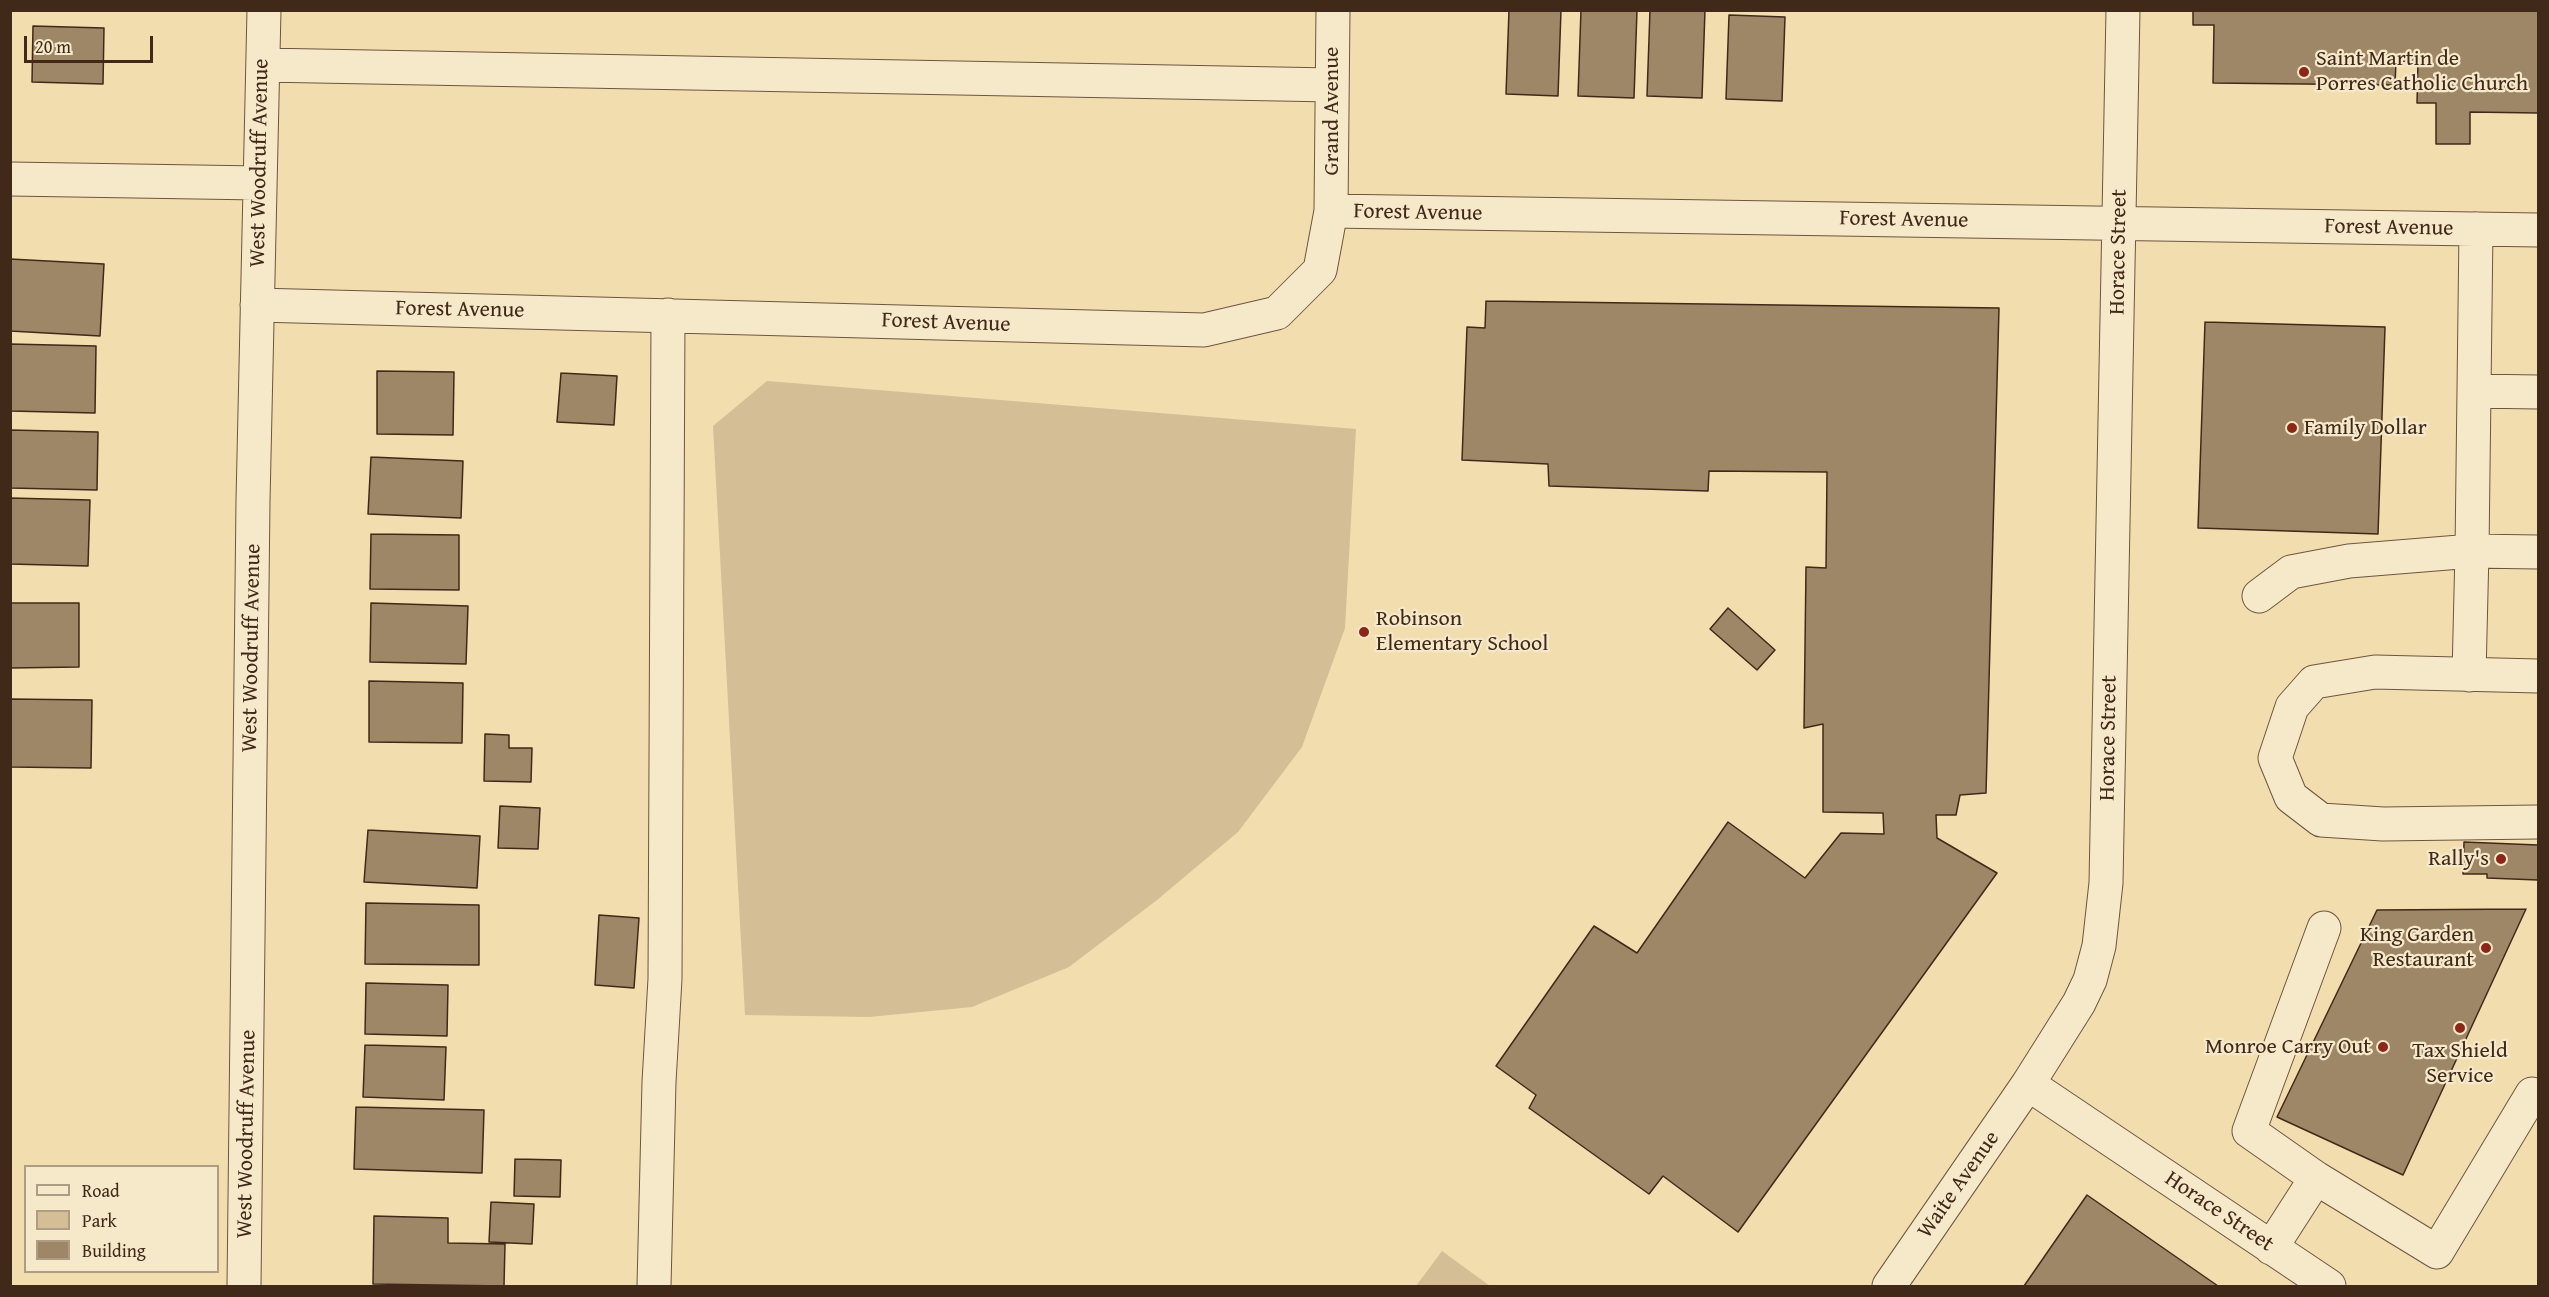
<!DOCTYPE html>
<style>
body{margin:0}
#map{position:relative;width:2549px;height:1297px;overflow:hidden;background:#f1ddae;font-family:"Gentium Book Plus",serif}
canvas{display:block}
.frame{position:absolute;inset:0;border:12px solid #41291a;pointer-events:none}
.legend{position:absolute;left:24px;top:1165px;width:195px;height:108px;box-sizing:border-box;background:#f6e9ca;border:2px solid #ae9c84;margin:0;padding:8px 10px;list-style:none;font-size:18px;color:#41291a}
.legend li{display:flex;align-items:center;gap:12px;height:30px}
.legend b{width:30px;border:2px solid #ae9c84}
.scale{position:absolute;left:24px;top:36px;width:129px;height:27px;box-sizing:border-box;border:3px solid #41291a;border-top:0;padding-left:8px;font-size:18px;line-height:21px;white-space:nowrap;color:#41291a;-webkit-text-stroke:4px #f6e9ca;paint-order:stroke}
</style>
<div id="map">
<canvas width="2549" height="1297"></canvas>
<div class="frame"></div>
<ul class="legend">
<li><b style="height:8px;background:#f6e9ca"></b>Road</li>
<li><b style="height:16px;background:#d3be95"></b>Park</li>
<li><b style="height:16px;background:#9d8767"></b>Building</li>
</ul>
<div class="scale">20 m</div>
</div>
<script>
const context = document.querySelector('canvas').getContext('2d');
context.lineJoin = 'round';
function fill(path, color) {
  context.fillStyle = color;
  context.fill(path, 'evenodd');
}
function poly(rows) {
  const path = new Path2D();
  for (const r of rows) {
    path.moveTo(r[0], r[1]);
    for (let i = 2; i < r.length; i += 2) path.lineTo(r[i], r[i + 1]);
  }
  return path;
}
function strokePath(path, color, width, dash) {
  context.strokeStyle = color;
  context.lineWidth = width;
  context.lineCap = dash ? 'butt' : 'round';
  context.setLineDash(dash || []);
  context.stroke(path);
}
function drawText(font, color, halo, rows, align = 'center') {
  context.font = font + ' "Gentium Book Plus",serif';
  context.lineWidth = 4.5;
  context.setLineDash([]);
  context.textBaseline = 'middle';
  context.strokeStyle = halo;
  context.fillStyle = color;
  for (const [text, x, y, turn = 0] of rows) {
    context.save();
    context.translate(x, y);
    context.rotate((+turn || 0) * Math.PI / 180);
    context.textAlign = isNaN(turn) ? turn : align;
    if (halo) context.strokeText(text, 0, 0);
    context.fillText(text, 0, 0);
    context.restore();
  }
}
fill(poly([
 [767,381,1356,429,1345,628,1302,747,1238,832,1157,900,1069,967,972,1007,869,1017,745,1015,713,426],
 [1442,1251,1490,1286,1416,1286]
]), '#d3be95');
const building = poly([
 [1509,10,1561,10,1558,96,1506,94,1509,10],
 [1581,10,1637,10,1634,98,1578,96,1581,10],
 [1650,10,1705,10,1702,98,1647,96,1650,10],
 [2193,10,2538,10,2538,113,2470,112,2470,144,2436,144,2436,103,2417,103,2418,61,2396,61,2395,85,2213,83,2214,25,2193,25,2193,10],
 [1729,15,1785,17,1782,101,1726,99,1729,15],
 [33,26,104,28,103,84,32,82,33,26],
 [10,259,104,264,100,336,10,331,10,259],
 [1486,301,1999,308,1986,793,1960,795,1956,815,1936,815,1937,838,1997,873,1738,1232,1663,1176,1649,1194,1529,1108,1536,1095,1496,1066,1594,926,1637,953,1728,822,1805,878,1841,833,1884,834,1883,813,1823,812,1823,724,1804,728,1806,567,1826,568,1827,472,1709,471,1708,491,1549,486,1548,464,1462,460,1467,327,1485,328,1486,301],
 [2205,322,2385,327,2378,534,2198,528,2205,322],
 [10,344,96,346,95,413,10,411,10,344],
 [377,371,454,372,453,435,377,434,377,371],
 [561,373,617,376,614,425,557,422,561,373],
 [10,430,98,432,97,490,10,488,10,430],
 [371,457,463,461,461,518,368,514,371,457],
 [10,498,90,500,88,566,10,564,10,498],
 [371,534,459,535,459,590,370,589,371,534],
 [10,603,79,603,79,667,10,668,10,603],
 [371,603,468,606,466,664,370,662,371,603],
 [1728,608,1775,650,1757,670,1710,629,1728,608],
 [369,681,463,683,462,743,369,742,369,681],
 [10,699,92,700,91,768,10,767,10,699],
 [485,734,509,735,509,748,532,748,531,782,484,781,485,734],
 [500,806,540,808,538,849,498,848,500,806],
 [368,830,480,836,477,888,364,882,368,830],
 [2464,842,2538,845,2538,880,2487,878,2487,874,2463,874,2464,842],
 [366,903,479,905,479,965,365,964,366,903],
 [2526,909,2403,1175,2277,1117,2377,910,2526,909],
 [599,915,639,918,634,988,595,985,599,915],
 [366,983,448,985,447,1036,365,1034,366,983],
 [365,1045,446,1047,444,1100,363,1097,365,1045],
 [356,1107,484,1110,482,1173,354,1169,356,1107],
 [515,1159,561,1160,560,1197,514,1196,515,1159],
 [2087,1195,2218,1286,2024,1286,2087,1195],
 [491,1202,534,1204,532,1244,489,1242,491,1202],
 [374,1216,448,1218,448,1243,505,1244,504,1286,373,1284,374,1216]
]);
fill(building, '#9d8767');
strokePath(building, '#41291a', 1.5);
const minor = poly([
 [263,65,1332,85],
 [10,179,259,183],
 [1331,211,2538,230],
 [2476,229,2472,551,2538,552],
 [257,305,1204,330,1277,313,1320,270,1331,211,1333,10],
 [2474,391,2538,392],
 [2259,596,2291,572,2349,561,2472,551,2469,675],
 [2538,676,2375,672,2314,682,2292,707,2275,758,2291,797,2321,820,2383,824,2538,822],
 [2028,1084,2329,1286],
 [2316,1178,2249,1131,2324,928],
 [2271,1248,2316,1178,2437,1252,2532,1094,2538,1098],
 [244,1286,253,501,264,10],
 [654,1286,659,1082,665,979,668,315],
 [1889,1286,2028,1084,2079,1003,2090,980,2099,946,2106,883,2123,10]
]);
strokePath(minor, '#6d563f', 35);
strokePath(minor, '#f6e9ca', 33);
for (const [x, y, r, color] of [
 [2304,72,6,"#8f2418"],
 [2292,428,6,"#8f2418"],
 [1364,632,6,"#8f2418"],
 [2501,859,6,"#8f2418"],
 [2486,948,6,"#8f2418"],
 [2460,1028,6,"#8f2418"],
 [2383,1047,6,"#8f2418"]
]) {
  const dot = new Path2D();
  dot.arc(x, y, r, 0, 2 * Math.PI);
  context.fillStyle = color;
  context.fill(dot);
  strokePath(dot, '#f6e9ca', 2);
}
drawText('22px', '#41291a', '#f6e9ca', [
 ["Saint Martin de",2316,59],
 ["Porres Catholic Church",2316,84],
 ["Family Dollar",2304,428],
 ["Robinson",1376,619],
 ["Elementary School",1376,644],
 ["Rally's",2489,859,"right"],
 ["King Garden",2474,935,"right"],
 ["Restaurant",2474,960,"right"],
 ["Monroe Carry Out",2371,1047,"right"],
 ["Tax Shield",2460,1051,"center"],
 ["Service",2460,1076,"center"]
], 'left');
drawText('22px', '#41291a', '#f6e9ca', [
 ["Grand Avenue",1332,111,-90],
 ["West Woodruff Avenue",260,163,-89],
 ["Forest Avenue",1418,213,1],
 ["Forest Avenue",1904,220,1],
 ["Forest Avenue",2389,228,1],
 ["Horace Street",2119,252,-89],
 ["Forest Avenue",460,310,1],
 ["Forest Avenue",946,323,2],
 ["West Woodruff Avenue",252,648,-89],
 ["Horace Street",2109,738,-89],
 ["West Woodruff Avenue",247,1134,-89],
 ["Waite Avenue",1959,1185,-55],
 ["Horace Street",2219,1212,34]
]);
</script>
